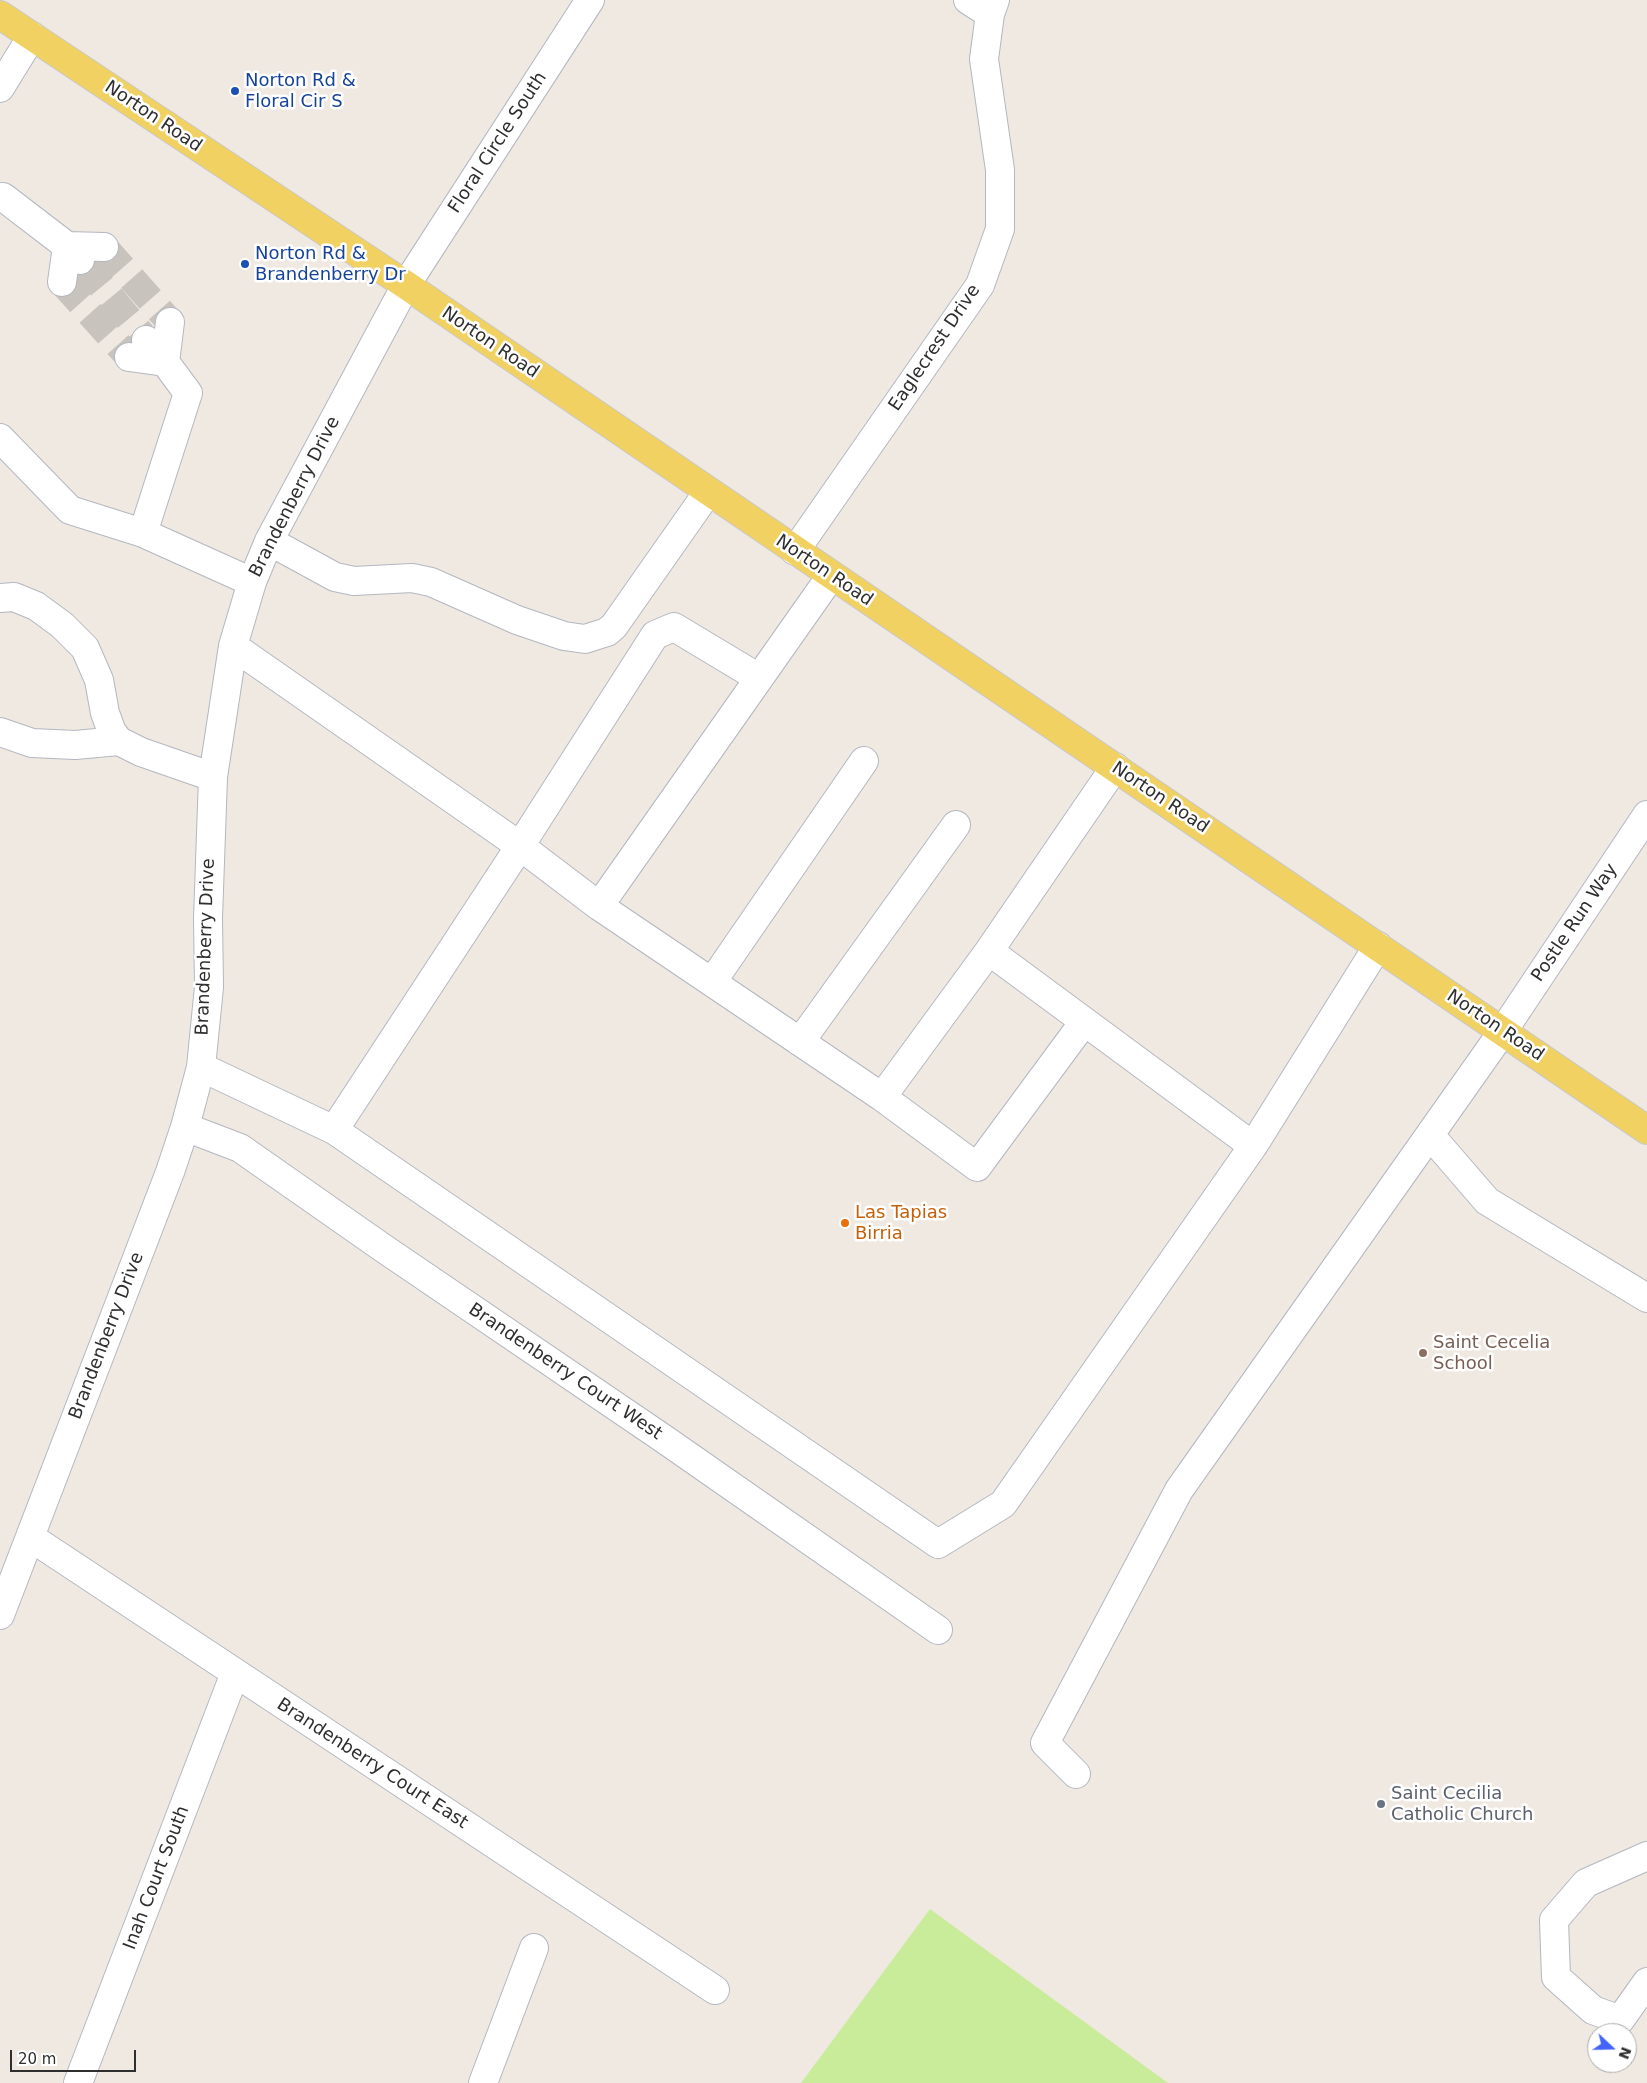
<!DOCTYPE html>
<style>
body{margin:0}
#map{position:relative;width:1647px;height:2083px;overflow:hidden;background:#efe9e1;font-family:"DejaVu Sans",sans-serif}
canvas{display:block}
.north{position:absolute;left:1587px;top:2023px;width:50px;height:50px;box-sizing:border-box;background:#fff;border:1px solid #ababab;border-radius:50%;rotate:111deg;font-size:14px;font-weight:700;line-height:20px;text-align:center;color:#2e2e2e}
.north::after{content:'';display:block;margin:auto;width:18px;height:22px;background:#4264fb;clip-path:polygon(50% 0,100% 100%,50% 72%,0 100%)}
.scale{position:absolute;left:10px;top:2050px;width:126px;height:22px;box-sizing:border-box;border:2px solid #2e2e2e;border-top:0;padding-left:6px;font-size:15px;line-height:18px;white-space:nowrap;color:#2e2e2e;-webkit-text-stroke:4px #fff;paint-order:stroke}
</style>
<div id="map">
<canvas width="1647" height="2083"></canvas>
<div class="north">N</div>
<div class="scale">20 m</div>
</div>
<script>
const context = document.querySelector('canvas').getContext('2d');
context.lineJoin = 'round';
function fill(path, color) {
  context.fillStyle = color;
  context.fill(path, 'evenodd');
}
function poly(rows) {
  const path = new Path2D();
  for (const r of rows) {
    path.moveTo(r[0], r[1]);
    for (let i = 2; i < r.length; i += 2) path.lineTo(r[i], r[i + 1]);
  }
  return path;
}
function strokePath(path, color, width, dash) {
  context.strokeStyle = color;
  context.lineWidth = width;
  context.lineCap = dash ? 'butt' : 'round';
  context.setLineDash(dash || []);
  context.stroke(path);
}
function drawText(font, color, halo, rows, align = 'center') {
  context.font = font + ' "DejaVu Sans",sans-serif';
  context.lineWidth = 5;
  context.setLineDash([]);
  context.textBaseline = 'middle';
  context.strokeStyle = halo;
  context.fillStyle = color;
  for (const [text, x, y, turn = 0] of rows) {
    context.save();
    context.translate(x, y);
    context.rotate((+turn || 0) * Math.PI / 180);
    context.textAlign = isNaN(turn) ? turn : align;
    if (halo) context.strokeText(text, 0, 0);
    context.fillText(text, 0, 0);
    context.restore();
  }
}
fill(poly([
 [930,1909,1168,2083,801,2083]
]), '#c9ec9a');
strokePath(poly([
 [104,247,170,322],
 [84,265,146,340],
 [62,282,129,357]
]), '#c8c4bd', 28, [28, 14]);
const minor = poly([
 [968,0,990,14],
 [0,88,32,36],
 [3,197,67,246,104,247],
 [62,282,67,246,80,260],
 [129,357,165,362,146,340],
 [0,438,70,510,143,533,252,582],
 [143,533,188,393,165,362,170,322],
 [269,541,335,577,354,581,412,578,431,582,517,620,564,636,585,639,607,632,614,626,708,492],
 [795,551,980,285,1000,229,1000,170,984,59,990,14,995,0],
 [0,598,14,597,36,606,62,625,85,648,99,680,105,713,112,732,119,741,141,752,213,777],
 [233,646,520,846,599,906,831,576],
 [0,732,32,743,75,745,119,741],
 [599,906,882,1097,989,951,1115,767],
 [989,951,1253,1146],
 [712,982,864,761],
 [800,1042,956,825],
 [201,1067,334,1130,938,1544,1003,1504,1253,1146,1378,946],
 [882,1097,977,1167,1084,1022],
 [185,1127,240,1148,383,1248,664,1439,938,1630],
 [334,1130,520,846,655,635,674,627,759,678],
 [1430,1135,1487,1201,1647,1298],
 [30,1537,715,1990],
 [0,1615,170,1172,185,1127,201,1067,209,987,208,918,213,777,233,646,252,582,269,541,406,285,590,0],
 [1076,1774,1045,1743,1179,1490,1503,1031,1647,815],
 [1647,1856,1586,1883,1554,1920,1556,1977,1593,2010,1620,2020,1647,1982],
 [78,2083,235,1673],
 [483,2083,534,1948]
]);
const major = poly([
 [0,15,406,285,1647,1130]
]);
strokePath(minor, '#b4b7c1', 30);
strokePath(major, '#c9c9c9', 30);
strokePath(minor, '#fff', 28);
strokePath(major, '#f2d163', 28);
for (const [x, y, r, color] of [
 [235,91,5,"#1a4fb4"],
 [245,264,5,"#1a4fb4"],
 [845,1223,5,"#e8710a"],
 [1423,1353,5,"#8d6e63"],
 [1381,1804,5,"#6b7280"]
]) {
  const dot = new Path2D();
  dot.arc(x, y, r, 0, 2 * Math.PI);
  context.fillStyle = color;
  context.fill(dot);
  strokePath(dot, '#fff', 2);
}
drawText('18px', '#164399', '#fff', [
 ["Norton Rd &",245,81],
 ["Floral Cir S",245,102],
 ["Norton Rd &",255,254],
 ["Brandenberry Dr",255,275]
], 'left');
drawText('18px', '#2e2e2e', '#fff', [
 ["Norton Road",153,117,34],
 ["Floral Circle South",498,143,-57],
 ["Norton Road",490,343,34],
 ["Eaglecrest Drive",935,348,-56],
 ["Brandenberry Drive",295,497,-63],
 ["Norton Road",824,571,34],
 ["Norton Road",1160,798,34],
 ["Postle Run Way",1575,923,-56],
 ["Brandenberry Drive",206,947,-88],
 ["Norton Road",1495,1026,34],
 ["Brandenberry Drive",107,1336,-69],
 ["Brandenberry Court West",565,1372,34],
 ["Brandenberry Court East",372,1764,33],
 ["Inah Court South",157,1878,-69]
]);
drawText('18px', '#c56008', '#fff', [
 ["Las Tapias",855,1213],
 ["Birria",855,1234]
], 'left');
drawText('18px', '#785e54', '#fff', [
 ["Saint Cecelia",1433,1343],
 ["School",1433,1364]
], 'left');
drawText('18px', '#5b616d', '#fff', [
 ["Saint Cecilia",1391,1794],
 ["Catholic Church",1391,1815]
], 'left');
</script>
